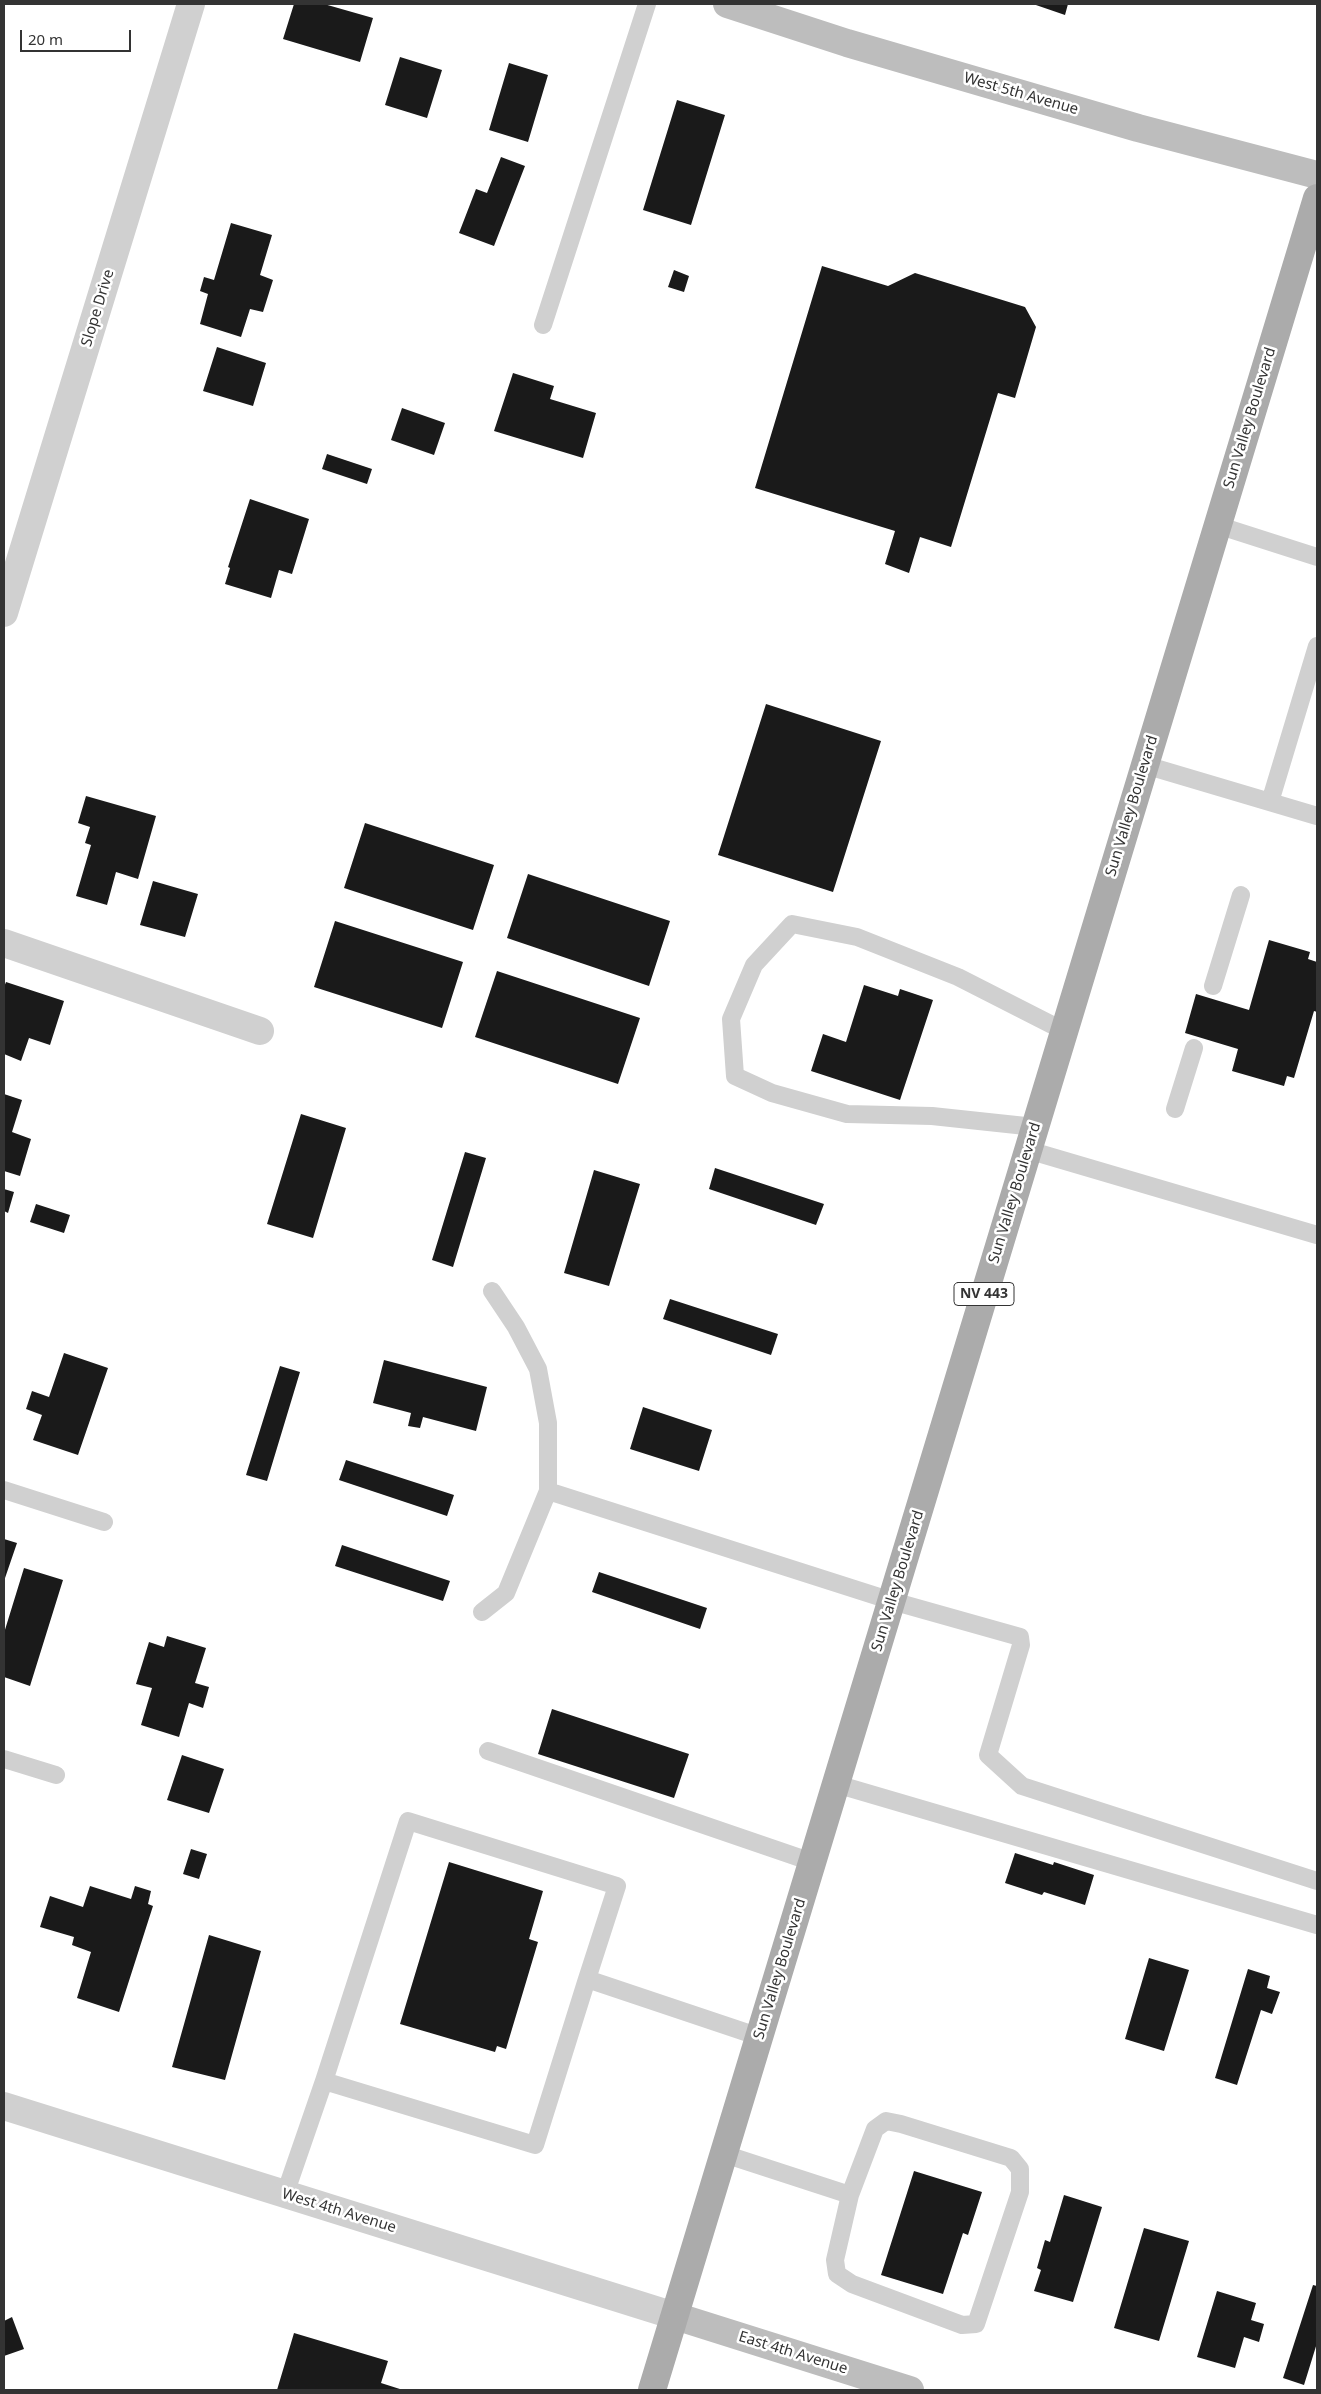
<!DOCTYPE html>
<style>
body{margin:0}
#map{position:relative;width:1321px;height:2394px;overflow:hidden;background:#fff;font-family:"Noto Sans",sans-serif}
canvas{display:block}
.frame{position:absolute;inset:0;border:5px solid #333;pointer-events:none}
.scale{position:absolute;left:20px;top:30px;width:111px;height:22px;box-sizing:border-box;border:2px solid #333;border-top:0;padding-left:6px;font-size:15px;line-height:18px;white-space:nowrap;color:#333;-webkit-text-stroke:4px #fff;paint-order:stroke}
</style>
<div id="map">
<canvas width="1321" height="2394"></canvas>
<div class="frame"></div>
<div class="scale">20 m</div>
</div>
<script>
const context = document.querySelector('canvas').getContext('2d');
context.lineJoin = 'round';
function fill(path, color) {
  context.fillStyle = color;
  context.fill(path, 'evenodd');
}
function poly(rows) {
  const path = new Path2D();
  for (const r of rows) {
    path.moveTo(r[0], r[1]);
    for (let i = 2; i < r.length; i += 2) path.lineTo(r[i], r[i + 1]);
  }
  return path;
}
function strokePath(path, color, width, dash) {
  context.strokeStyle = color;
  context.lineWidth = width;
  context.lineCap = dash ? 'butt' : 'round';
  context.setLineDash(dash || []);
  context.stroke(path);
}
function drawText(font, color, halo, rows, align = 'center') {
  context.font = font + ' "Noto Sans",sans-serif';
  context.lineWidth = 5;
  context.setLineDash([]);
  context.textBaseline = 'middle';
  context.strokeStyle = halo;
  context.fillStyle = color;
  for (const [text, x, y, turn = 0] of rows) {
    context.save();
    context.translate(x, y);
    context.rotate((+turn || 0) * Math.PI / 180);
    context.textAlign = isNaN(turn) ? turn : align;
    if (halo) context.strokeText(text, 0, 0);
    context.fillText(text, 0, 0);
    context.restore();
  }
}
fill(poly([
 [294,4,324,4,373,18,360,62,283,39],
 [1033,4,1068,4,1065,15],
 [400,57,442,70,427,118,385,105],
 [509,63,548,75,528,142,489,130],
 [677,100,725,115,691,225,643,210],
 [501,157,525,166,494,246,459,233,476,189,487,193],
 [231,223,272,235,260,275,273,280,263,312,250,309,241,337,200,324,208,294,200,291,204,277,214,280],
 [822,266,888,286,915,273,1025,307,1036,327,1015,398,998,393,951,547,920,537,909,573,885,564,895,531,755,488],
 [674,270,689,276,684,292,668,287],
 [217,347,266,363,253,406,203,391],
 [513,373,554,386,550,399,596,413,583,458,494,431],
 [402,408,445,423,434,455,391,440],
 [327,454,372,469,367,484,322,469],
 [250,499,309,519,292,574,279,570,271,598,225,584,230,568,228,567],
 [766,704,881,741,833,892,718,855],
 [86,796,156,816,138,879,116,872,107,905,76,896,91,845,85,843,90,827,78,823],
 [365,823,494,865,473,930,344,888],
 [528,874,670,921,649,986,507,938],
 [153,881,198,894,185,937,140,925],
 [335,921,463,962,442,1028,314,987],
 [1269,940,1310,952,1308,959,1317,962,1317,1012,1314,1011,1294,1078,1287,1076,1284,1086,1232,1071,1238,1049,1185,1033,1196,994,1249,1010],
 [497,971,640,1018,618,1084,475,1037],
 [6,982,64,1001,50,1045,29,1038,21,1061,4,1054,4,987],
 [864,985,898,996,900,989,933,1000,900,1100,811,1071,823,1034,846,1042],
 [4,1094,22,1100,12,1132,31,1139,20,1176,4,1171],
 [301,1114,346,1128,313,1238,267,1224],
 [465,1152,486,1158,453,1267,432,1260],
 [715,1168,824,1204,816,1225,709,1189],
 [594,1170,640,1184,609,1286,564,1273],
 [4,1189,14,1192,8,1213,4,1211],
 [36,1204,70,1215,64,1233,30,1222],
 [670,1299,778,1334,771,1355,663,1319],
 [64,1353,108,1368,78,1455,33,1440,42,1415,26,1409,32,1391,49,1397],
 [384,1360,487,1387,476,1431,423,1417,420,1428,408,1426,411,1413,373,1403],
 [280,1366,300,1372,267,1481,246,1475],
 [643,1407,712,1430,699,1471,630,1449],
 [346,1460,454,1495,447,1516,339,1480],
 [4,1539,17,1543,4,1581],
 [342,1545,450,1581,443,1601,335,1566],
 [24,1568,63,1580,30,1686,4,1677,4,1633],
 [599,1572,707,1608,700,1629,592,1592],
 [167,1636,206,1648,195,1683,209,1687,203,1708,189,1703,179,1737,141,1725,152,1688,136,1684,149,1642,164,1647],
 [552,1709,689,1754,674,1798,538,1754],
 [182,1755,224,1769,209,1813,167,1800],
 [191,1849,207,1854,199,1879,183,1874],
 [1015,1853,1053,1865,1054,1862,1094,1875,1085,1905,1044,1892,1042,1895,1005,1883],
 [449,1862,543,1891,529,1939,538,1942,506,2049,497,2046,495,2052,400,2024],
 [90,1886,131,1899,135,1886,151,1891,148,1904,153,1906,119,2012,77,1998,91,1952,72,1945,74,1937,40,1927,50,1896,83,1907],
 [209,1935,261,1951,225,2080,172,2067],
 [1149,1958,1189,1970,1164,2051,1125,2039],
 [1248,1969,1270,1976,1267,1988,1280,1992,1272,2014,1261,2010,1237,2085,1215,2078],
 [914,2171,982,2192,968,2235,963,2233,943,2294,881,2275],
 [1064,2195,1102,2207,1073,2302,1034,2291,1041,2270,1037,2268,1045,2240,1050,2242],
 [1144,2228,1189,2241,1159,2341,1114,2328],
 [1313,2285,1317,2286,1317,2343,1304,2385,1283,2378],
 [1217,2291,1256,2303,1251,2320,1264,2324,1259,2342,1244,2337,1235,2368,1197,2357],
 [12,2317,24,2349,4,2356,4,2321],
 [294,2333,388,2361,381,2383,403,2390,277,2390]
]), '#1a1a1a');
strokePath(poly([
 [543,325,647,4],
 [1217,525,1317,557],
 [1145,765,1317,816],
 [1270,802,1317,646],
 [1213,986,1241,895],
 [1175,1109,1194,1048],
 [1035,1127,932,1116,847,1114,772,1093,735,1076,731,1019,754,965,792,924,857,937,958,977,1064,1031],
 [1028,1150,1317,1235],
 [492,1291,516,1327,538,1369,548,1423,548,1491,892,1601,1020,1637,1021,1645,988,1755,1022,1786,1317,1881],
 [4,1490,104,1522],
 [482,1612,506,1593,548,1491],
 [488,1751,812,1862],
 [4,1759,56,1775],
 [836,1784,1317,1925],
 [324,2081,408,1821,617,1886,587,1979],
 [724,2154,850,2195,875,2129,886,2121,901,2124,1011,2158,1020,2169,1020,2192,976,2324,962,2325,852,2284,837,2274,835,2260,850,2195],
 [285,2194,324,2081,535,2145,587,1979,760,2037]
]), '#d0d0d0', 18);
strokePath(poly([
 [4,613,191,4],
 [4,943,260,1031],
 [4,2106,675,2316]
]), '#d0d0d0', 28);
strokePath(poly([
 [727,4,847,43,1138,128,1317,175],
 [675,2316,910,2390]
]), '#bdbdbd', 28);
strokePath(poly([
 [652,2390,1317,198]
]), '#ababab', 28);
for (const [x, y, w] of [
 [984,1294,60]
]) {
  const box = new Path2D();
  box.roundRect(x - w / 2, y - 11.5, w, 23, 4);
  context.fillStyle = '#fff';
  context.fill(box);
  strokePath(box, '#333', 1);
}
drawText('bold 14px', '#333', null, [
 ["NV 443",984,1294]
]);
drawText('15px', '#333', '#fff', [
 ["West 5th Avenue",1021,94,16],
 ["Slope Drive",98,308,-73],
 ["Sun Valley Boulevard",1250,418,-73],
 ["Sun Valley Boulevard",1132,806,-73],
 ["Sun Valley Boulevard",1015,1193,-73],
 ["Sun Valley Boulevard",898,1581,-73],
 ["Sun Valley Boulevard",780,1969,-73],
 ["West 4th Avenue",339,2211,17],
 ["East 4th Avenue",793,2353,17]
]);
</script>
